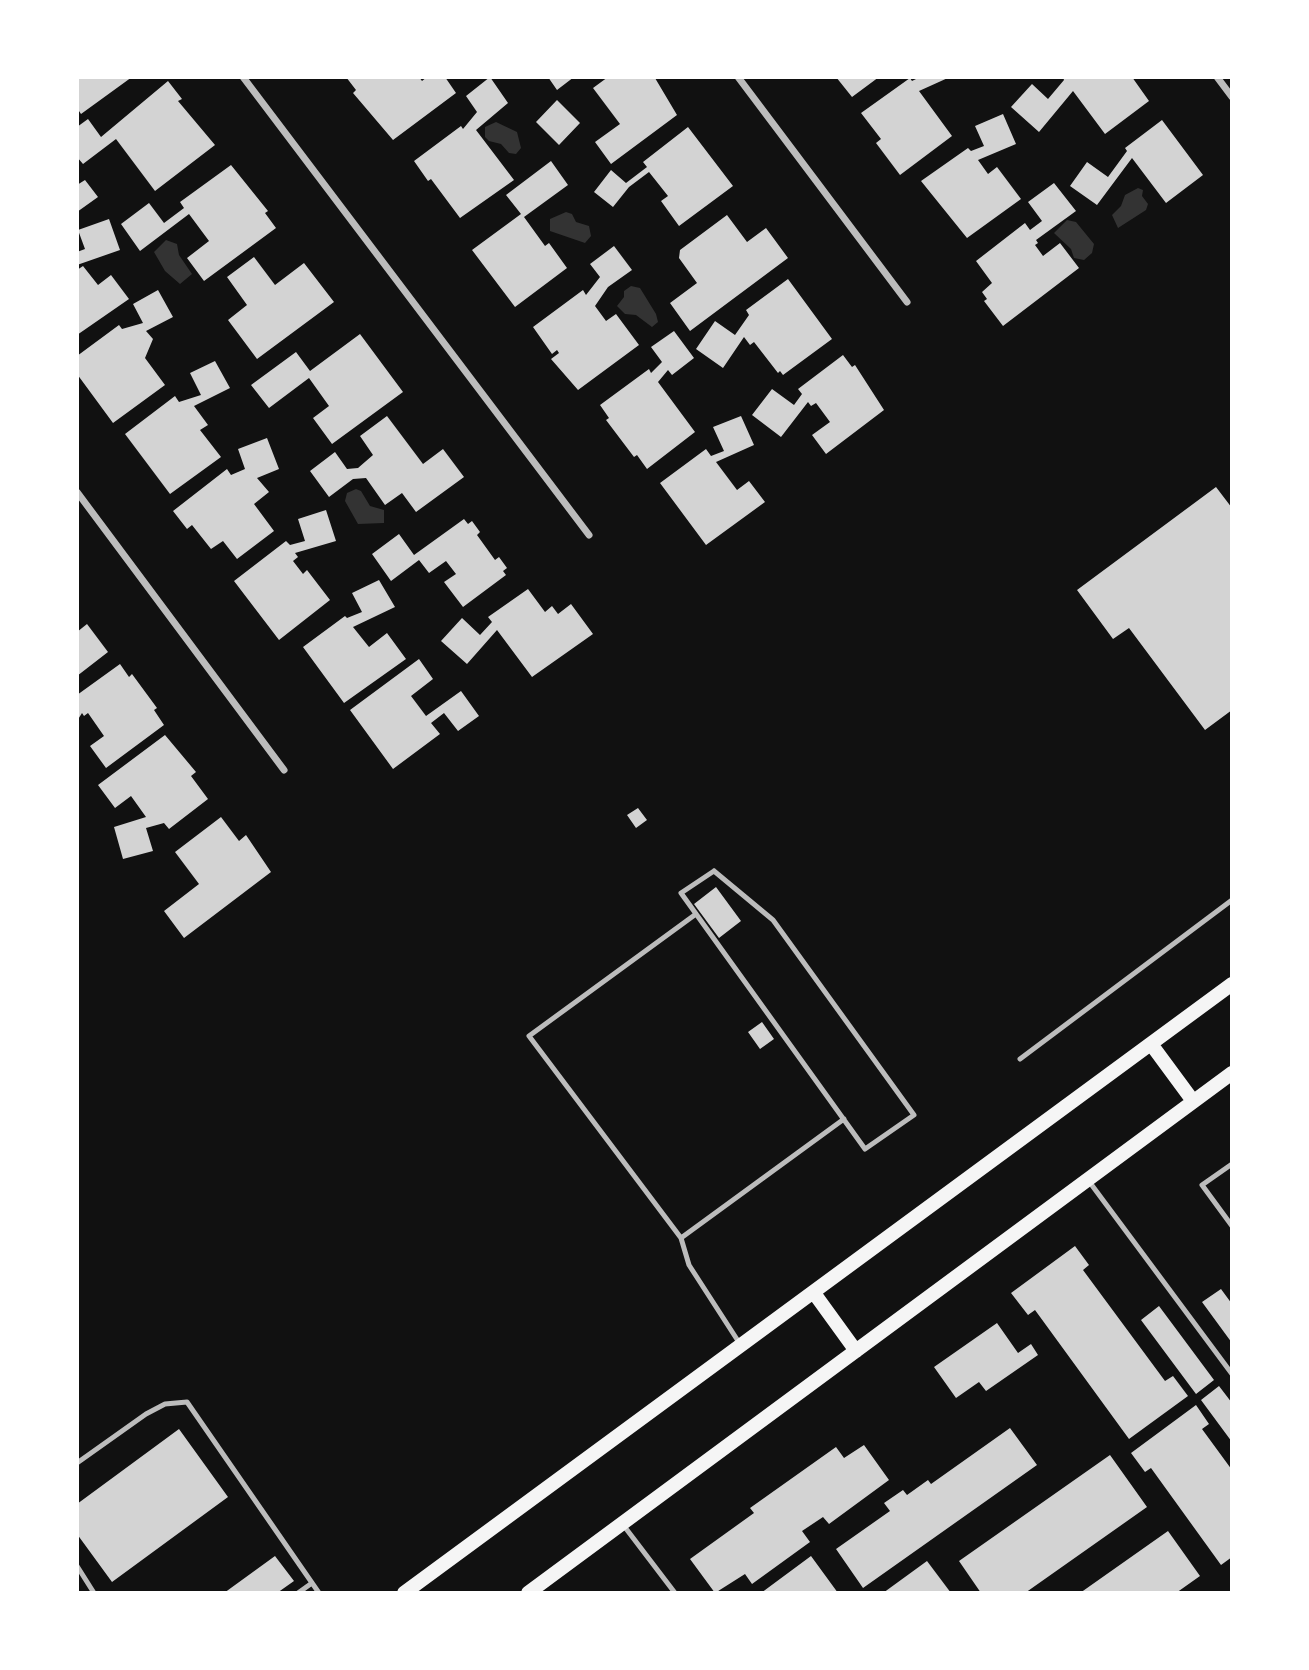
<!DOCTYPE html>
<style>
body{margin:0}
#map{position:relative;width:1309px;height:1670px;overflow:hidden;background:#111;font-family:"Public Sans",sans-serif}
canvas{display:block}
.frame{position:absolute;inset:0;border:79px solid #fff;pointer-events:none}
</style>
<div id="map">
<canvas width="1309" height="1670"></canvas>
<div class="frame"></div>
</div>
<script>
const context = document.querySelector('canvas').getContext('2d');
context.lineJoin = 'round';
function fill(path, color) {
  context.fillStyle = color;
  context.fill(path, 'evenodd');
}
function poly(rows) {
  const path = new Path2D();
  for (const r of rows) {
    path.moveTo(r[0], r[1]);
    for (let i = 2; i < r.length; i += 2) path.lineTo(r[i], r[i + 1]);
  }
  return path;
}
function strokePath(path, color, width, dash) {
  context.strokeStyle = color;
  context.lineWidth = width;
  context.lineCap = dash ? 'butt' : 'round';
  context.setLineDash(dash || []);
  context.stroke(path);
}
fill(poly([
 [496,122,517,132,521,148,516,154,509,153,501,144,489,141,485,137,485,127],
 [1138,188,1143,190,1142,196,1148,204,1146,210,1118,228,1112,215,1121,206,1125,195],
 [566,212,572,214,576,222,589,226,591,236,585,243,550,231,550,219],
 [1067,220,1076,222,1094,244,1092,253,1084,260,1074,258,1071,249,1054,233],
 [166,240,177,244,179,255,192,274,180,284,165,271,154,252],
 [631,286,640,288,656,314,658,322,652,327,636,315,625,314,617,306,624,297,624,291],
 [356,489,361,491,370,506,384,510,384,523,358,524,345,501,347,493]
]), '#333');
fill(poly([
 [77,77,132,77,81,114,77,108],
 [346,77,419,77,422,81,427,77,445,77,456,93,393,140,353,93,356,90],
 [490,77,508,103,476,130,514,180,460,218,431,179,428,181,414,161,461,126,463,129,477,112,466,96],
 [548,77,574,77,557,90],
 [608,77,655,78,677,115,611,164,595,142,620,124,593,88],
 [836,77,879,77,852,97],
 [920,77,950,77,919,91,952,136,900,175,876,143,881,139,861,113,910,78,912,81],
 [1063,77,1132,77,1149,101,1105,134,1073,91,1039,132,1011,107,1032,84,1048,99,1064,80],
 [168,81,182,99,178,101,215,145,155,191,116,139,83,164,77,157,77,127,88,119,101,137],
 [557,100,580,123,559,145,536,122],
 [1003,114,1016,144,978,160,988,174,997,167,1021,199,967,238,921,181,968,148,971,151,984,146,975,126],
 [1162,120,1203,175,1166,203,1132,158,1097,205,1070,186,1087,162,1108,177,1127,151,1125,148],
 [688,127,733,186,679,226,661,201,668,196,649,172,629,187,613,207,594,192,611,170,626,183,647,167,643,162],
 [551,161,568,185,524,217,545,246,549,243,567,268,515,307,472,250,521,214,506,195],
 [231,165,268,211,265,213,276,228,204,281,187,258,209,241,189,214,140,251,121,224,149,203,164,223,184,208,180,202],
 [85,180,98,197,77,212,77,185],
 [1054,183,1076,211,1036,240,1038,243,1035,245,1043,256,1060,243,1079,268,1003,326,984,301,987,299,982,292,992,283,976,261,1025,223,1030,230,1042,221,1028,202],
 [727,215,747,242,766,228,788,258,690,331,670,303,697,283,679,258,680,250],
 [109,219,120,250,77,265,77,252,85,249,78,230],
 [614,246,632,270,608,287,595,306,606,321,616,314,639,345,578,390,551,359,559,353,557,350,552,354,533,327,583,290,586,295,600,277,590,264],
 [254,257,275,285,304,263,334,302,257,359,228,320,247,305,227,277],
 [83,266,98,285,111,275,129,299,77,335,77,270],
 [788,279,832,339,783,375,780,371,778,373,754,342,750,345,744,337,723,368,696,349,715,321,735,335,749,315,746,310],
 [158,290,173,317,146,331,153,339,145,358,165,385,113,423,77,374,77,356,119,325,122,329,143,323,133,304],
 [674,331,694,358,672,375,668,370,658,382,695,432,647,469,637,455,634,457,606,420,609,418,600,405,649,369,651,373,662,362,651,347],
 [360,334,403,392,332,444,313,418,329,406,309,378,269,408,251,385,296,352,310,371],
 [843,355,852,367,855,365,884,410,826,454,812,435,830,422,816,403,811,406,808,402,781,437,752,415,772,389,794,405,802,394,798,389],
 [215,361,230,388,194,406,208,425,200,430,221,457,170,494,125,434,175,396,179,402,201,395,190,373],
 [387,416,423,464,443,449,464,477,416,512,402,493,385,505,366,478,353,479,329,497,310,471,335,452,347,469,358,468,373,455,360,436],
 [741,416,754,445,716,462,737,490,749,481,765,502,706,545,660,483,706,449,711,456,724,451,713,427],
 [267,438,279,469,257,478,269,492,254,504,274,531,237,559,223,541,211,549,192,525,187,529,173,511,227,469,231,475,245,469,238,449],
 [1216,487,1232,508,1232,710,1205,730,1129,628,1113,639,1077,590],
 [326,510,336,541,295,553,298,557,293,561,303,574,307,570,330,600,279,640,234,581,286,541,290,545,305,541,298,519],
 [464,519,468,524,472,521,480,532,477,535,495,560,499,557,507,568,503,571,506,575,463,607,444,582,456,574,446,561,429,573,419,560,391,581,372,554,399,534,414,555],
 [379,580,395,607,353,627,369,647,387,633,406,659,344,703,303,647,345,616,347,618,362,612,352,593],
 [528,589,545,612,552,606,558,614,571,604,593,634,532,677,497,630,467,664,441,641,462,618,480,635,492,622,488,617],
 [87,624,108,652,77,676,77,632],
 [419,659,433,679,411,696,426,716,461,691,479,716,458,731,444,713,431,723,440,734,393,769,350,710],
 [120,664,129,677,132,674,157,708,154,710,164,725,106,768,90,746,104,736,88,713,84,716,82,713,77,721,77,695],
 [165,735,196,772,191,776,208,799,169,829,164,823,146,828,153,851,123,859,114,827,146,817,131,796,115,808,98,785],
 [638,808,647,820,636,828,627,815],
 [221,817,239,841,246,835,271,872,184,938,164,911,199,884,175,852],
 [716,887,741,921,719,938,694,904],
 [762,1022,774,1039,760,1049,748,1032],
 [1075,1246,1089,1265,1083,1270,1165,1381,1173,1376,1188,1396,1129,1439,1035,1310,1028,1315,1011,1293],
 [1221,1289,1232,1304,1232,1343,1202,1302],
 [1159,1306,1214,1380,1196,1394,1141,1320],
 [997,1323,1018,1353,1031,1344,1038,1355,986,1391,979,1382,956,1398,934,1367],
 [1219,1386,1232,1403,1232,1442,1201,1400],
 [1196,1405,1209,1424,1202,1429,1232,1470,1232,1557,1221,1565,1151,1468,1145,1472,1131,1453],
 [1010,1428,1037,1465,863,1588,836,1549,890,1511,884,1503,903,1490,907,1495,928,1480,931,1484],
 [179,1429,228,1497,112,1582,77,1534,77,1504],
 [864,1445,889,1480,829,1524,823,1517,802,1531,810,1542,752,1584,745,1574,715,1593,690,1559,754,1513,750,1508,836,1447,844,1458],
 [1110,1455,1147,1507,1025,1593,981,1593,959,1561],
 [1168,1531,1200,1576,1176,1593,1080,1593],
 [275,1556,294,1581,277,1593,224,1593],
 [811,1556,838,1593,761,1593],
 [927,1561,951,1593,883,1593]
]), '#d3d3d3');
strokePath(poly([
 [714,871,773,920,914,1115,865,1149,681,893,714,871],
 [696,914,529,1036,681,1238,689,1265,740,1344],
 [1020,1059,1232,900],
 [1232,1164,1202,1185,1232,1226],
 [1088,1180,1232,1374],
 [681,1238,844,1119],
 [77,1463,146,1414,165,1404,187,1402,319,1593],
 [624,1526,675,1593],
 [77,1566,94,1593],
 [298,1593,312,1583]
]), '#bcbcbc', 5);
strokePath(poly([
 [243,77,589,535],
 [738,77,907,302],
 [1217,77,1232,97],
 [77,492,284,770]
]), '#bcbcbc', 7);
strokePath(poly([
 [1151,1044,1193,1101],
 [814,1293,856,1351],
 [404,1593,1232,984],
 [528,1593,1232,1073]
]), '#f5f5f5', 14);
</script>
